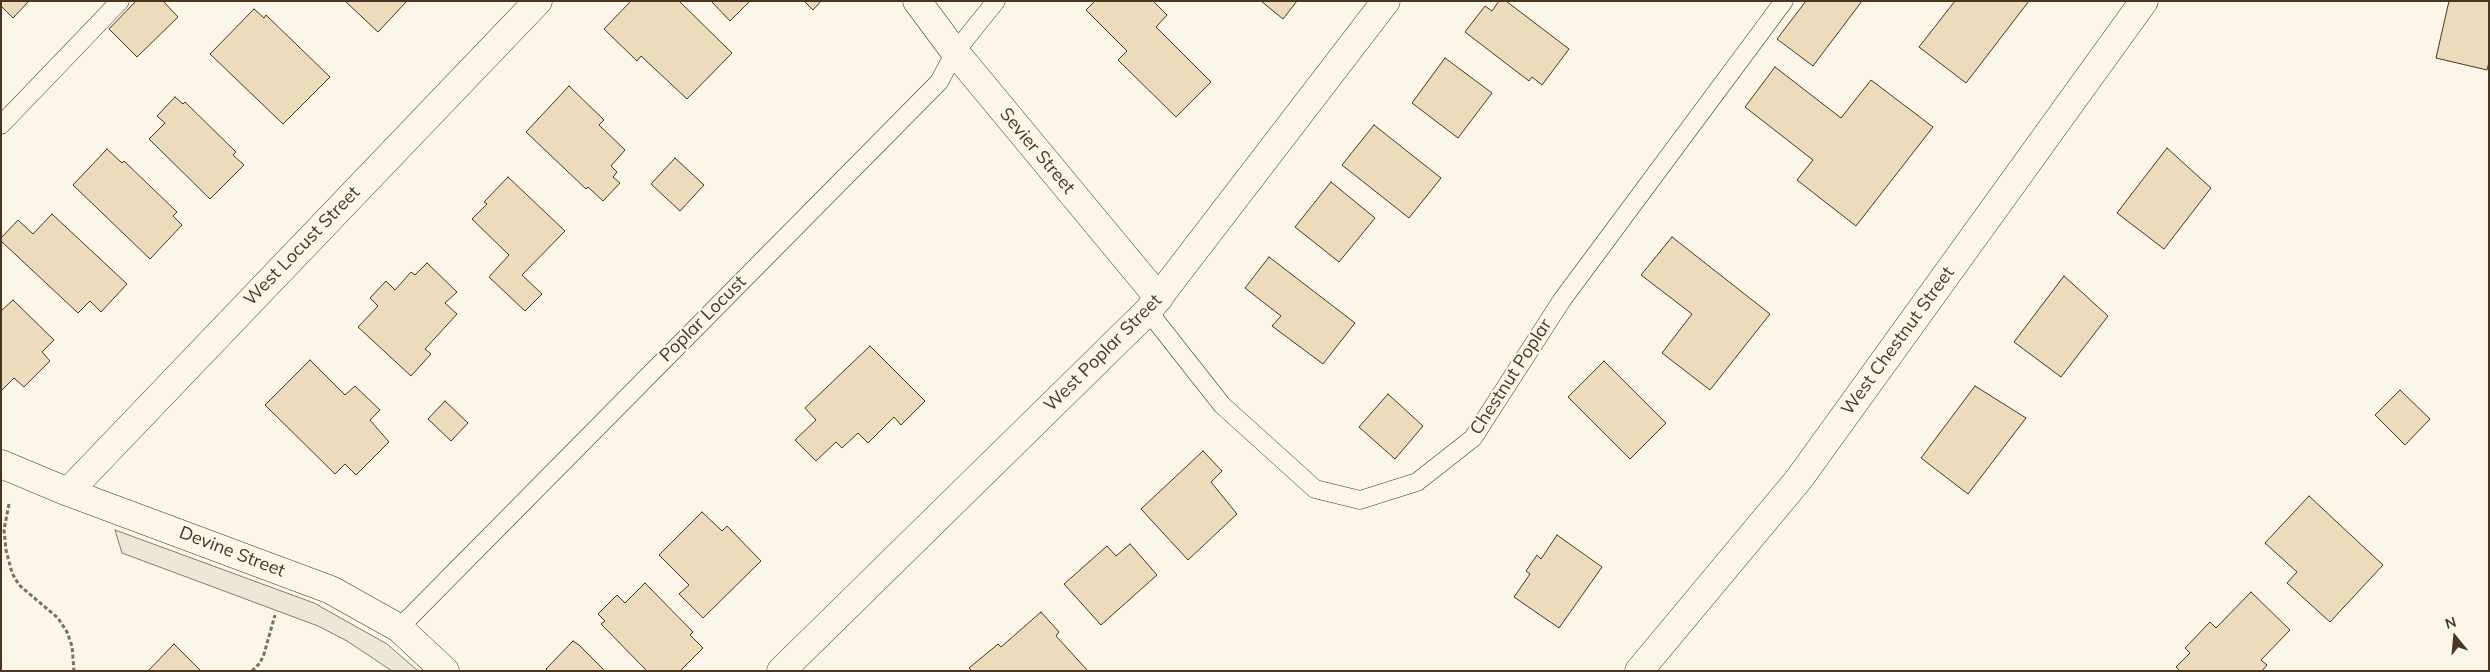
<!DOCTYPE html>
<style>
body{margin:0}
#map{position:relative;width:2490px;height:672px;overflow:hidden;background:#fbf6e9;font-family:Mulish,sans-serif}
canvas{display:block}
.frame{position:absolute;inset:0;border:2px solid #4a3520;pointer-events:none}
.north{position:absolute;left:2430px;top:612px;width:50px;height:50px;-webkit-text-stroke:4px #fbf6e9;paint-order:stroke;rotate:343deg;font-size:14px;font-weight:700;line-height:20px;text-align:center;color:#4a3520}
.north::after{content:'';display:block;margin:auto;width:18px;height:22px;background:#4a3520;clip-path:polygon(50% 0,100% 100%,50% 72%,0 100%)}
</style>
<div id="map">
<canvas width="2490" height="672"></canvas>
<div class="frame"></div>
<div class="north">N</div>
</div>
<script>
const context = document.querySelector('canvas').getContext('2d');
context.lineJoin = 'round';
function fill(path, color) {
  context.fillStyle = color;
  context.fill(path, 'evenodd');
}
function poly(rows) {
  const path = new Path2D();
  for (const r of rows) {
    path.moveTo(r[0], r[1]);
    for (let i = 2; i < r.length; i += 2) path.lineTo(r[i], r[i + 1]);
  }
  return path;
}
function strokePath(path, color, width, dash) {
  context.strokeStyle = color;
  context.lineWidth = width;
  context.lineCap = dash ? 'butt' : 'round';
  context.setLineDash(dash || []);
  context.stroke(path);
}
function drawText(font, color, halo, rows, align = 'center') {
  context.font = font + ' Mulish,sans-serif';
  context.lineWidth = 4;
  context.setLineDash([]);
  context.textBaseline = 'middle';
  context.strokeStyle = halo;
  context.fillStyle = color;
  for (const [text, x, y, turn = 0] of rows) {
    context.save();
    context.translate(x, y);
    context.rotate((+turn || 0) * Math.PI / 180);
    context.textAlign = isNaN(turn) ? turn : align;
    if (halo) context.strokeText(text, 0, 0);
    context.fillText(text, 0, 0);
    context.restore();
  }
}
const parking = poly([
 [115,530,314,603,387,644,418,671,392,671,347,641,318,626,122,553,115,530]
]);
fill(parking, '#ede7d9');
strokePath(parking, '#887966', 1);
const building = poly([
 [1,1,29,1,13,18,1,6,1,1],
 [136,1,163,1,178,17,137,57,109,29,136,1],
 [345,1,407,1,378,32,345,1],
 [631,1,679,1,732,53,687,99,641,56,637,61,604,29,631,1],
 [711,1,750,1,730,21,711,1],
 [804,1,821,1,813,10,804,1],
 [1095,1,1153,1,1167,15,1156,27,1211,82,1176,117,1118,60,1127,51,1086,10,1095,1],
 [1261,1,1297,1,1283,19,1261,1],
 [1499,1,1506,1,1569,49,1542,85,1532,77,1529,81,1465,32,1485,6,1492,11,1499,1],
 [1806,1,1862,1,1813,66,1777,39,1806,1],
 [1955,1,2029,1,1966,83,1919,47,1955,1],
 [2449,1,2489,1,2489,62,2487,70,2436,58,2449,1],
 [254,9,264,18,266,15,330,77,283,124,210,54,254,9],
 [1445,58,1492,93,1458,138,1412,103,1445,58],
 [1775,67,1841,118,1871,80,1933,127,1856,226,1797,180,1813,160,1745,107,1775,67],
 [569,86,604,120,599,125,625,150,611,166,617,172,613,177,620,183,603,201,588,187,586,189,526,132,569,86],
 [175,97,183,104,185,102,236,152,233,155,244,165,210,199,149,139,165,123,157,116,175,97],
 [1374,125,1441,178,1409,218,1342,165,1374,125],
 [2167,148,2211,188,2164,249,2117,213,2167,148],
 [107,149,122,163,124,161,177,212,173,216,182,225,150,259,73,185,107,149],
 [675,158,704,185,680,211,651,184,675,158],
 [508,177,565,231,522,275,542,294,525,311,489,277,509,255,472,219,487,204,484,202,508,177],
 [1331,182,1375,218,1339,262,1295,227,1331,182],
 [52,214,127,284,101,312,90,301,78,313,1,241,1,238,18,220,33,234,52,214],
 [1672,237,1770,314,1710,390,1662,353,1692,314,1641,275,1672,237],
 [1269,257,1355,323,1323,364,1272,326,1281,316,1245,288,1269,257],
 [427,263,457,292,445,303,457,314,425,349,431,354,411,376,358,327,378,306,370,298,386,281,395,290,411,272,415,275,427,263],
 [2064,276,2108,316,2061,377,2014,342,2064,276],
 [13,300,54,340,42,352,50,361,24,387,14,378,1,391,1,311,13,300],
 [870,346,925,401,901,425,894,417,868,443,858,433,842,448,836,442,816,461,795,440,816,420,805,408,870,346],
 [310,360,345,395,355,386,380,410,370,420,389,442,356,475,345,464,335,474,265,405,310,360],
 [1604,361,1666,423,1630,459,1568,397,1604,361],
 [1975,386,2026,418,1968,494,1921,458,1975,386],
 [2400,390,2430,419,2405,445,2375,415,2400,390],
 [1388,394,1423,426,1395,459,1359,427,1388,394],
 [445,401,468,423,451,441,428,419,445,401],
 [1203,451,1222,471,1211,482,1237,514,1188,560,1141,509,1203,451],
 [2309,496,2383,565,2330,622,2287,583,2297,572,2265,543,2309,496],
 [702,512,722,531,727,526,761,561,703,618,679,594,689,585,659,555,702,512],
 [1557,535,1602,567,1559,628,1514,597,1530,574,1526,571,1537,555,1541,559,1557,535],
 [1130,544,1157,575,1101,625,1064,584,1107,546,1116,556,1130,544],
 [645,583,693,632,690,635,703,648,680,671,647,671,601,624,605,621,598,614,617,595,625,603,645,583],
 [2251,592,2290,630,2261,660,2267,665,2262,671,2180,671,2176,667,2190,653,2185,648,2210,622,2216,628,2251,592],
 [1041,612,1059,632,1056,636,1088,671,972,671,969,668,998,644,1001,647,1041,612],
 [573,641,579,645,605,671,548,671,546,669,573,641],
 [174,644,201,671,148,671,174,644]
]);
fill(building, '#ecdcbc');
strokePath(building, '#4a3520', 1);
const lane = poly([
 [1,125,120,1],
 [1148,311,1222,405,1315,489,1360,500,1417,482,1473,438,1562,300,1784,1],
 [399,628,939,82,955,52,996,1]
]);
const street = poly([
 [917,1,955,52,1159,298],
 [1,464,68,492,331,590,399,628,445,671],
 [68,492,538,1],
 [781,671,1148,311,1386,1],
 [1639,671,1799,479,2144,1]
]);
strokePath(lane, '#4a3520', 19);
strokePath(street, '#4a3520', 29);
strokePath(poly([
 [9,504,4,530,6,550,12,573,19,585,58,618,67,632,72,646,74,671],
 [252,671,260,663,264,654,275,615]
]), '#7f6f5c', 3, [4, 2.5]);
strokePath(lane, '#fbf6e9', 18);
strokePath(street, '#fbf6e9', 28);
drawText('18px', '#4a3520', '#fbf6e9', [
 ["Sevier Street",1037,151,50],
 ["West Locust Street",302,246,-46],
 ["Poplar Locust",703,319,-45],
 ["West Chestnut Street",1898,341,-54],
 ["West Poplar Street",1103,353,-45],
 ["Chestnut Poplar",1511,377,-57],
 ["Devine Street",232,552,21]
]);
</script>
